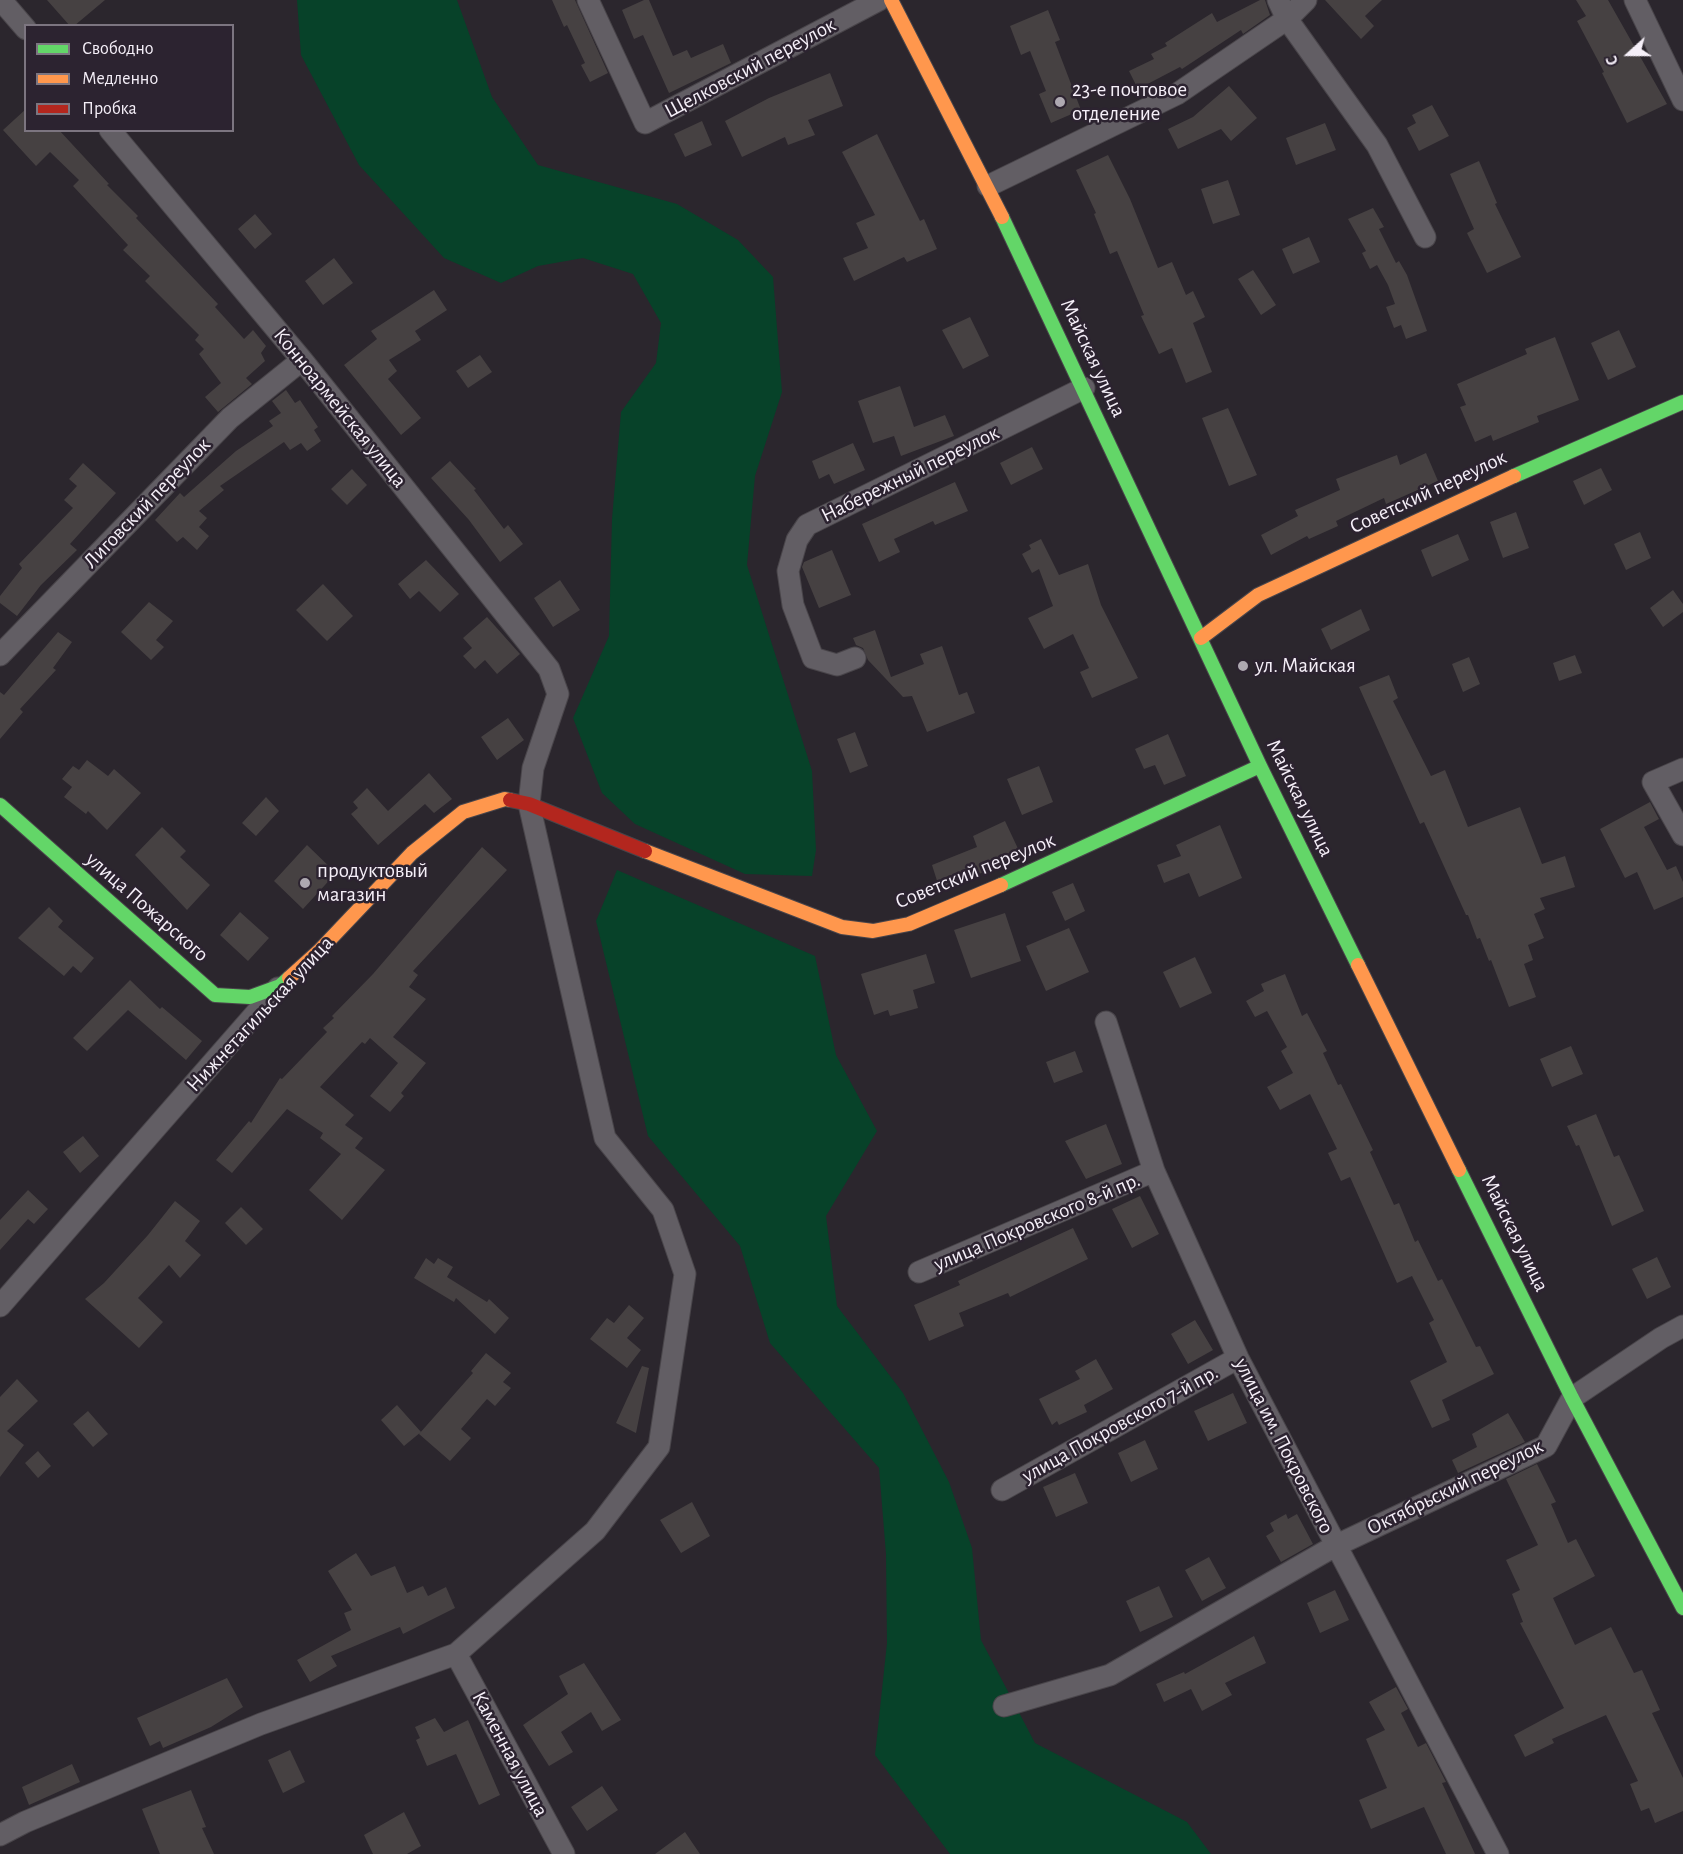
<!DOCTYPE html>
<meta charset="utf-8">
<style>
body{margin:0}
#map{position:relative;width:1683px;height:1854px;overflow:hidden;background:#2b262d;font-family:"Alegreya Sans",sans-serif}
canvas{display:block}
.legend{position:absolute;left:24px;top:24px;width:210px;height:108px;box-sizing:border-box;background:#2c2330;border:2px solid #7c7580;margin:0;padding:8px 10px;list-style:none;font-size:18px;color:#f5eff8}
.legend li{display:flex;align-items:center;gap:12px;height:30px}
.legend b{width:30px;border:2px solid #7c7580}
.north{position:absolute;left:1599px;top:24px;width:60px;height:60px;-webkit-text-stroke:4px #2c2330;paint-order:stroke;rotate:249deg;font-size:16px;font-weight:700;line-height:24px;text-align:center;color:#f5eff8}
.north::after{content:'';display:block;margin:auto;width:21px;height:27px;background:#f5eff8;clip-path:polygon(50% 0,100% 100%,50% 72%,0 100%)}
</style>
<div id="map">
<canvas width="1683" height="1854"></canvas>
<ul class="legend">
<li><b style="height:8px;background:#63d668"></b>Свободно</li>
<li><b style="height:8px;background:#ff974d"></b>Медленно</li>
<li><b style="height:8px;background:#b3261e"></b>Пробка</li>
</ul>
<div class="north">С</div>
</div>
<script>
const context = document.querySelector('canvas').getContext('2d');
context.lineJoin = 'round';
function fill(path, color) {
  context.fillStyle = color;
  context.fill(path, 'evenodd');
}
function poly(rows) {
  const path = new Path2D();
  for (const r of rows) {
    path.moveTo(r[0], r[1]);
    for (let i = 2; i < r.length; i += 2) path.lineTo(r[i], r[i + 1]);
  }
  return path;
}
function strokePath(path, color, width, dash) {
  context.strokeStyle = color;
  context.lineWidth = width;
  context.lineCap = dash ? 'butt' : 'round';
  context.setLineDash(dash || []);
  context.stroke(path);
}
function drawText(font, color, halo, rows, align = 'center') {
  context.font = font + ' "Alegreya Sans",sans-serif';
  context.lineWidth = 5;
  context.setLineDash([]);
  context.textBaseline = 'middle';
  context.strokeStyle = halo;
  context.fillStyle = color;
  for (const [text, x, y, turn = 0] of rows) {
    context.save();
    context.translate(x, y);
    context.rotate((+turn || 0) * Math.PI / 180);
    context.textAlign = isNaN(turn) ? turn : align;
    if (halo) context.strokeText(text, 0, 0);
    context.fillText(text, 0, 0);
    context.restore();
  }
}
fill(poly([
 [297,0,457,0,492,97,538,165,677,204,738,240,773,277,782,392,755,476,747,565,812,771,816,850,812,876,745,874,635,824,602,793,573,718,609,636,612,519,621,412,656,363,661,323,633,274,583,258,538,266,501,283,444,258,359,165,301,55],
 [617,870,815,956,836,1055,877,1131,826,1216,837,1306,903,1393,949,1482,972,1548,981,1640,1035,1743,1187,1822,1211,1854,950,1854,875,1755,887,1643,886,1554,879,1468,770,1343,740,1246,648,1136,596,921]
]), '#074229');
fill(poly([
 [47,0,105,0,74,26,70,26],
 [552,0,575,0,608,73,590,82,581,65,585,63,567,25,564,27],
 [644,0,649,0,673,56,687,50,691,58,723,44,731,63,669,93,643,35,634,39,622,10],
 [1260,0,1265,0,1270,15,1243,34,1241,30,1182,69,1180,67,1138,89,1129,71,1154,59,1151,54,1167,46,1165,43,1212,13,1217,22],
 [1325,0,1382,0,1365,16,1374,26,1361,39],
 [1576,0,1608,0,1667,104,1627,123,1602,73,1604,72,1577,21,1586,16],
 [1048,10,1060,40,1055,42,1081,110,1051,123,1039,94,1046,91,1030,51,1021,55,1010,26],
 [830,73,843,106,808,120,815,135,788,145,785,137,742,157,725,121,769,98],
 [1229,86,1257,118,1231,141,1221,129,1178,149,1168,129,1193,117],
 [1432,105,1449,136,1419,151,1407,128,1416,123,1412,115],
 [26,109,26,130,59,130,109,184,107,185,138,216,136,218,218,304,215,307,244,339,253,330,266,346,261,353,265,361,246,378,252,384,218,412,205,397,221,383,199,354,204,349,195,340,199,335,145,281,150,276,123,250,128,245,73,186,79,180,50,152,36,166,3,130],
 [702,121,712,145,685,157,674,134],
 [1325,123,1336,150,1296,165,1286,138],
 [877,134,920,221,924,219,937,249,907,262,904,257,854,281,843,258,868,248,856,223,875,215,842,152],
 [1108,155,1130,199,1158,268,1172,262,1186,295,1193,291,1205,317,1193,323,1212,372,1186,383,1172,348,1159,354,1141,316,1144,315,1117,251,1110,254,1094,214,1096,213,1076,170],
 [1479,161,1497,203,1495,204,1521,257,1487,273,1467,233,1474,229,1450,174],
 [1228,180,1240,215,1213,224,1201,189],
 [1373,208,1384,227,1379,229,1396,263,1399,261,1407,275,1427,331,1406,339,1401,325,1394,328,1386,307,1395,304,1388,285,1377,265,1370,269,1362,253,1366,251,1348,219],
 [255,214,272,234,255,249,238,229],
 [1309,237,1320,262,1293,274,1282,249],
 [334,258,353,283,323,305,305,281],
 [1253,270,1276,305,1261,315,1238,279],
 [434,290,447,310,415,331,421,340,389,360,397,371,388,379,421,418,401,435,344,365,377,339,371,331],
 [970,317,989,356,963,369,942,330],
 [1619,330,1636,367,1608,380,1591,343],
 [1555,337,1579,400,1537,416,1539,422,1493,441,1491,435,1475,442,1460,407,1466,405,1457,384,1527,354,1525,349],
 [480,355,492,372,468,388,456,371],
 [900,386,914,427,945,415,954,436,901,456,894,436,873,443,858,401],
 [286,390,295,403,300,400,318,427,314,430,321,441,307,451,301,443,290,450,284,442,220,486,224,490,199,511,207,518,199,527,209,536,197,550,183,537,177,542,155,520,180,493,184,497,236,451,273,426,269,421,281,413,272,401],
 [1228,408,1257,475,1229,486,1202,418],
 [853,443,865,470,834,484,829,474,819,479,812,461],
 [1032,447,1043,469,1011,485,1000,463],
 [1426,453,1438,481,1386,504,1384,498,1336,521,1338,526,1309,539,1307,536,1271,555,1261,535,1298,516,1295,510,1340,490,1336,479,1397,455,1400,465],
 [450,461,476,489,474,490,504,529,508,525,523,544,500,562,469,520,431,478],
 [83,463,116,493,70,544,77,550,41,585,17,616,0,603,0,596,22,568,19,564,73,508,64,500,77,486,69,479],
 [1601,468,1612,490,1584,505,1573,481],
 [352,469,367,485,347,505,331,489],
 [955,482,968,511,935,525,933,521,894,539,900,552,879,562,862,524],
 [1516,512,1529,548,1503,558,1490,522],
 [1640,532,1651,558,1626,570,1614,544],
 [1458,534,1469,560,1432,577,1421,550],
 [1041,539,1059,575,1088,564,1101,605,1138,678,1092,698,1080,672,1089,668,1073,634,1044,649,1028,618,1053,606,1039,569,1032,573,1022,554,1031,549,1029,545],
 [832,550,851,595,819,608,802,567,804,562],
 [426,560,459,594,440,612,419,591,410,599,398,584],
 [560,580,580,610,553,627,534,598],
 [323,584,353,616,327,641,296,610],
 [1673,590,1683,604,1683,612,1663,627,1650,608],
 [149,602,173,621,156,640,164,647,151,660,121,632],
 [1361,609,1370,630,1331,650,1321,629],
 [487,617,520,654,497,674,485,660,475,669,463,656,472,648,463,638],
 [875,630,891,677,924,664,920,654,942,646,959,695,967,692,975,713,927,732,912,696,903,697,868,660,863,648,856,645,853,638],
 [58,632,72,642,53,668,56,670,20,709,23,712,0,739,0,692,4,695],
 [1575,655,1582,673,1559,681,1553,663],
 [1469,657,1480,684,1463,692,1452,664],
 [1389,675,1398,698,1393,701,1431,776,1445,770,1468,827,1520,807,1542,864,1565,856,1575,887,1540,898,1545,909,1534,914,1544,938,1528,945,1533,960,1524,964,1536,997,1509,1007,1491,960,1489,961,1480,938,1477,939,1468,915,1466,915,1424,822,1420,824,1359,687],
 [508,718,524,740,497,760,481,737],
 [855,732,868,766,850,773,837,739],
 [1168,734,1186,776,1164,785,1155,765,1144,769,1135,749],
 [87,760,108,776,114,769,141,793,107,830,88,811,86,814,64,797,72,787,62,779,73,766,79,770],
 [1039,766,1053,802,1022,815,1007,779],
 [429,773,452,799,434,813,425,804,378,845,351,814,358,808,353,802,367,788,388,811],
 [266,797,279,811,256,836,242,823],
 [1650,802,1659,819,1644,827,1667,870,1676,866,1683,882,1683,897,1654,910,1637,872,1625,878,1600,829],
 [1005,821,1021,855,968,879,939,887,932,865,977,847,973,836],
 [1220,825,1242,878,1199,897,1189,873,1164,883,1157,865,1181,856,1176,845],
 [162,827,186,851,180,857,210,885,187,910,135,855],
 [307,845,336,873,303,909,274,881],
 [482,847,507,870,413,971,418,975,409,987,426,999,393,1037,426,1063,401,1093,404,1096,390,1112,370,1096,398,1063,370,1038,365,1044,362,1042,320,1087,354,1115,345,1125,363,1138,355,1148,385,1170,342,1220,309,1190,341,1154,320,1138,323,1133,287,1109,232,1173,216,1160,249,1121,251,1123,280,1078,282,1079,327,1032,323,1028,334,1018,332,1016,373,974],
 [1073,883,1085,911,1065,921,1052,892],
 [49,907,63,921,58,927,94,958,81,973,73,966,64,976,18,938],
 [240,912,269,938,248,961,220,935],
 [1005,913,1021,961,971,978,954,930],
 [1069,928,1089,972,1046,991,1026,946],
 [926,954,935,983,913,990,918,1008,890,1016,888,1010,874,1015,861,974],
 [1195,957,1212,993,1180,1008,1163,972],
 [1285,974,1302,1016,1307,1013,1327,1051,1323,1053,1338,1085,1341,1084,1373,1150,1370,1152,1394,1205,1399,1203,1415,1242,1418,1240,1438,1281,1442,1279,1476,1347,1480,1346,1494,1374,1442,1400,1450,1420,1432,1428,1410,1381,1447,1362,1429,1323,1434,1320,1412,1276,1397,1283,1350,1177,1341,1181,1328,1153,1337,1149,1310,1094,1280,1110,1267,1087,1293,1073,1281,1051,1287,1047,1267,1011,1255,1017,1246,1001,1264,991,1261,984],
 [130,980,160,1009,162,1007,202,1041,186,1060,128,1010,87,1051,73,1038],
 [1571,1046,1583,1074,1552,1087,1540,1059],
 [1075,1051,1083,1072,1054,1083,1046,1062],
 [1596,1114,1614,1157,1619,1155,1644,1211,1612,1226,1579,1145,1576,1146,1567,1126],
 [1106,1124,1122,1164,1086,1179,1065,1141],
 [83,1136,99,1156,80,1173,63,1152],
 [28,1190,48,1209,34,1224,28,1219,0,1250,0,1220],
 [1140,1196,1159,1234,1132,1248,1112,1209],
 [175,1201,200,1221,185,1241,201,1255,180,1278,169,1265,138,1298,163,1322,139,1348,85,1299,104,1283,148,1235],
 [241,1207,263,1229,246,1245,225,1223],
 [1073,1228,1088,1259,1010,1297,1008,1293,959,1313,964,1326,929,1341,914,1305,960,1285,958,1281],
 [1657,1257,1671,1287,1647,1299,1632,1269],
 [426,1258,434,1264,438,1258,453,1267,447,1277,487,1302,489,1299,509,1318,495,1334,456,1298,454,1302,414,1278],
 [629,1305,644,1318,627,1338,641,1350,627,1368,590,1339,607,1318,614,1323],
 [1195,1320,1213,1350,1188,1364,1171,1334],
 [486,1353,511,1373,503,1382,511,1388,495,1406,487,1399,461,1429,471,1438,450,1461,419,1434,473,1373,471,1371],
 [1096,1359,1113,1389,1084,1405,1087,1412,1059,1425,1057,1421,1052,1425,1039,1399,1080,1379,1075,1371],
 [642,1366,649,1368,636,1433,616,1423],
 [17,1379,38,1401,7,1431,24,1445,0,1477,0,1397],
 [1233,1393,1247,1423,1208,1441,1194,1411],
 [397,1405,421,1432,404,1446,381,1420],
 [88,1411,108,1434,93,1447,73,1424],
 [1508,1413,1525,1442,1458,1473,1452,1460,1477,1447,1472,1434],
 [1145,1440,1158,1469,1131,1482,1118,1453],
 [38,1451,51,1466,38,1478,25,1463],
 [1537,1464,1556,1502,1551,1504,1568,1543,1576,1539,1595,1576,1553,1598,1575,1645,1611,1627,1634,1673,1642,1670,1660,1710,1652,1713,1683,1778,1683,1811,1655,1823,1649,1808,1641,1811,1630,1784,1638,1781,1606,1715,1552,1739,1554,1743,1525,1757,1514,1735,1564,1708,1520,1623,1523,1622,1512,1594,1520,1590,1506,1560,1538,1545,1506,1479],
 [1075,1473,1088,1503,1056,1517,1043,1487],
 [692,1502,710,1536,681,1553,660,1520],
 [1286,1514,1288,1519,1297,1514,1313,1544,1281,1562,1266,1536,1274,1531,1270,1523],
 [356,1553,371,1576,395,1566,407,1593,423,1586,428,1596,446,1587,455,1608,403,1634,400,1627,331,1656,337,1666,310,1682,297,1660,351,1630,344,1613,352,1610,328,1571],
 [1209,1557,1226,1588,1202,1601,1185,1570],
 [1159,1586,1173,1617,1140,1632,1126,1601],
 [1335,1590,1349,1620,1320,1633,1307,1603],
 [1254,1636,1266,1663,1225,1683,1232,1695,1202,1711,1191,1689,1164,1702,1156,1684,1184,1672,1185,1674],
 [584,1663,621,1720,602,1731,591,1712,561,1732,573,1752,549,1766,523,1725,568,1694,559,1676],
 [227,1678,243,1707,211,1727,163,1748,160,1741,150,1746,137,1718],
 [1396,1687,1408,1709,1401,1713,1418,1747,1426,1743,1446,1782,1442,1783,1475,1854,1446,1854,1424,1807,1371,1829,1359,1800,1387,1788,1366,1739,1385,1730,1369,1702],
 [435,1718,444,1732,468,1720,500,1795,479,1805,456,1754,427,1766,416,1740,420,1738,415,1727],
 [290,1750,305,1782,283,1793,268,1760],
 [72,1764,80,1782,29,1805,22,1787],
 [602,1786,618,1810,587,1831,571,1807],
 [191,1790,206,1827,202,1828,214,1854,160,1854,142,1809],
 [404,1812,421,1846,407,1854,373,1854,364,1835],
 [685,1832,700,1854,655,1854]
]), '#464142');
const street = poly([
 [1,0,26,29],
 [588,0,645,123,879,0],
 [1278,0,1287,19,1377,145,1425,237],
 [1635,0,1683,100],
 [988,186,1177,94,1287,19,1306,0],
 [0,655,230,418,302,360],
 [855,658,837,665,813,658,793,605,788,571,797,540,807,525,1084,388],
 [1683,769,1653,782,1683,835],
 [1106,1022,1154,1171,1238,1358,1498,1854],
 [919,1272,1154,1171],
 [0,1306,278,988],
 [1002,1490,1238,1358],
 [456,1654,564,1854],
 [1004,1706,1110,1675,1335,1546,1546,1446,1572,1398,1661,1338,1683,1326],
 [0,1835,25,1822,261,1724,456,1654,595,1531,659,1447,685,1274,663,1210,605,1138,529,804,533,768,558,694,549,669,302,360,110,130]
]);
const fast = poly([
 [1002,217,1260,766,1358,965],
 [1514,476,1683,402],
 [0,805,215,995,250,997,280,986,289,978],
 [1001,885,1260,766],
 [1459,1170,1572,1398,1683,1608]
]);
const slow = poly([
 [891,0,1002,217],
 [1201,638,1258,595,1514,476],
 [645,851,842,927,873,931,909,924,1001,885],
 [1358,965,1459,1170],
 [289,978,319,951,412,853,463,812,505,799,510,800]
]);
const jam = poly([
 [510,800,529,804,645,851]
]);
strokePath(street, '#49454a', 23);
strokePath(fast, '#49454a', 16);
strokePath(slow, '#49454a', 16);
strokePath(jam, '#49454a', 16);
strokePath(street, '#625e64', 21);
strokePath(fast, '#63d668', 14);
strokePath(slow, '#ff974d', 14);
strokePath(jam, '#b3261e', 14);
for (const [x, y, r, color] of [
 [1060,102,6,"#aea9b1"],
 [1243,666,6,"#aea9b1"],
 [305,883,6,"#aea9b1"]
]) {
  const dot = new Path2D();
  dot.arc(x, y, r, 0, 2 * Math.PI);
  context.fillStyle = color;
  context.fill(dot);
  strokePath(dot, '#2c2330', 2);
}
drawText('21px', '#f5eff8', '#2c2330', [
 ["Щелковский переулок",750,68,-28],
 ["Майская улица",1093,358,65],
 ["Конноармейская улица",340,408,51],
 ["Набережный переулок",910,474,-26],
 ["Советский переулок",1428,492,-25],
 ["Лиговский переулок",147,503,-46],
 ["Майская улица",1300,798,64],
 ["Советский переулок",975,871,-22],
 ["улица Пожарского",147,907,41],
 ["Нижнетагильская улица",260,1014,-47],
 ["улица Покровского 8-й пр.",1037,1222,-23],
 ["Майская улица",1515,1233,64],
 ["улица Покровского 7-й пр.",1120,1424,-29],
 ["улица им. Покровского",1284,1446,63],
 ["Октябрьский переулок",1455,1487,-26],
 ["Каменная улица",510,1754,62]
]);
drawText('21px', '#f5eff8', '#2c2330', [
 ["23-е почтовое",1072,90],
 ["отделение",1072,114],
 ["ул. Майская",1255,666],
 ["продуктовый",317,871],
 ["магазин",317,895]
], 'left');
</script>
